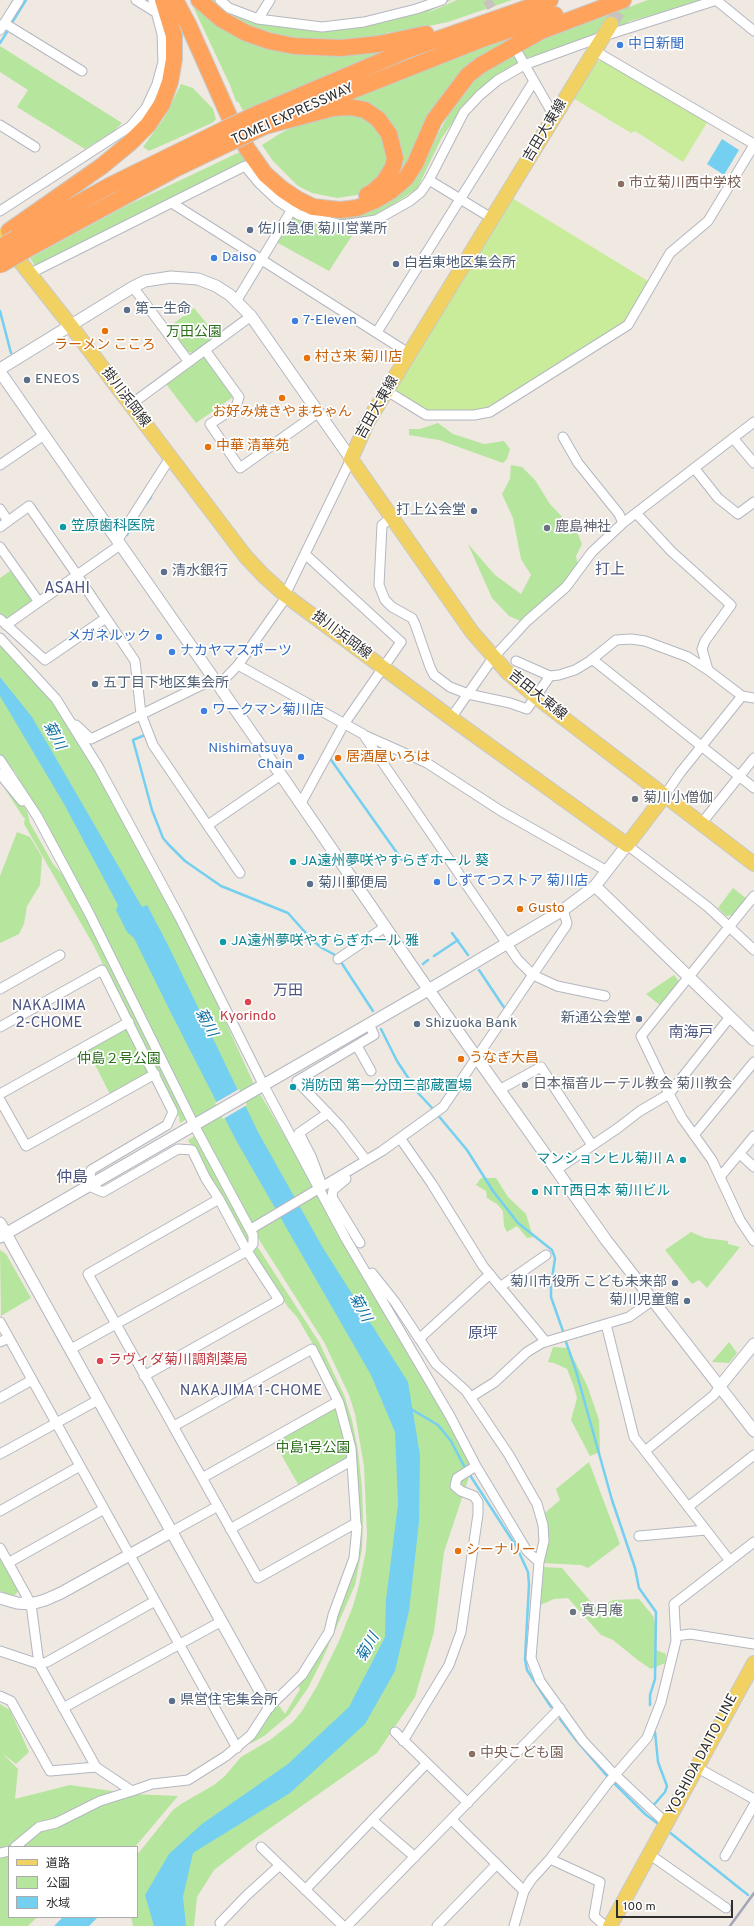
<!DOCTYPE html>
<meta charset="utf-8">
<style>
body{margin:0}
#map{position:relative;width:754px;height:1926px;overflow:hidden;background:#efe9e1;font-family:Overpass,"Noto Sans JP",sans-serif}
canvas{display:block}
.legend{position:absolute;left:8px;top:1846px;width:130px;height:72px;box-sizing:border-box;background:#fff;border:1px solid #ababab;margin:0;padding:5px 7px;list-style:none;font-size:12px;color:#2e2e2e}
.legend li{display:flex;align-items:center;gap:8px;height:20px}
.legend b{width:20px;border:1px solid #ababab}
.scale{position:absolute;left:616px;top:1900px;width:117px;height:18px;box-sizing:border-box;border:2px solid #2e2e2e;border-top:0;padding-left:5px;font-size:12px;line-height:14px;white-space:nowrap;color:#2e2e2e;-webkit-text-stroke:3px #fff;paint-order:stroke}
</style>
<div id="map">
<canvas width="754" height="1926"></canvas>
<ul class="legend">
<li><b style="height:5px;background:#f2d163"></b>道路</li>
<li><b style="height:11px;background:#b6e59e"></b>公園</li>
<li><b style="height:11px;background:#75cff0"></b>水域</li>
</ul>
<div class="scale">100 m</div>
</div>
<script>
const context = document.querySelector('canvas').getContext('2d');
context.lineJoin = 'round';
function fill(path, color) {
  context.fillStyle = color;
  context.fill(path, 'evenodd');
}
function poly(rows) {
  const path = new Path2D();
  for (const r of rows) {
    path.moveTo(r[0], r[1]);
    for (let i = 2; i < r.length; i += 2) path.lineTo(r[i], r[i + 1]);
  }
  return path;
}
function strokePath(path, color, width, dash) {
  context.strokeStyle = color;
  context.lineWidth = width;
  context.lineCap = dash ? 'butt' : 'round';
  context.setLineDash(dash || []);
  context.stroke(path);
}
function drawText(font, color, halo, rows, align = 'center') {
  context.font = font + ' Overpass,"Noto Sans JP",sans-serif';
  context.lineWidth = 3.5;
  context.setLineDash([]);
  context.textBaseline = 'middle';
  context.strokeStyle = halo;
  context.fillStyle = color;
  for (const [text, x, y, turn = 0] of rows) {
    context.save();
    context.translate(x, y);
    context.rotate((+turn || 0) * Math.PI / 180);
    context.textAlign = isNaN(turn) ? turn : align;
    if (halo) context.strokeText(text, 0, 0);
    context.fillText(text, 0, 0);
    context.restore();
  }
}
fill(poly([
 [190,0,193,0,286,49,397,50,243,111,239,103,236,101,230,85],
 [207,0,219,0,284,25,373,19,447,0,451,0,425,14,457,0,512,0,448,22,389,34,389,32,382,36,325,45,283,40,244,25],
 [648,0,710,0,630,21,604,36,568,45,526,58,496,75,468,100,441,139,417,189,375,216,340,222,312,217,285,204,243,162,36,267,30,258,126,206,242,151,286,200,351,215,389,202,418,174,439,132,462,91,488,68,547,38],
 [543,25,453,83,418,136,409,167,379,194,398,145,390,121,369,107,341,101,419,69],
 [0,46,122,123,114,131,85,149,17,107,28,90,0,72],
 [181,84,193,88,213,109,216,119,212,123,149,151,143,147,164,118],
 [341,112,363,116,381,128,389,159,382,176,363,194,337,198,312,193,298,186,273,161,262,145,281,133,299,124],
 [294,217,312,224,338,230,355,231,329,271,276,242],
 [194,308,216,335,194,353,188,352,169,327],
 [204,356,233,397,196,423,166,384],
 [438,423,453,434,484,444,504,441,510,449,507,459,503,463,439,440,409,435,409,429,420,429],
 [511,465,522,467,535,480,550,504,578,534,582,544,576,556,579,571,566,587,520,621,509,616,492,598,468,544,495,575,521,594,531,575,521,559,513,518,502,494,510,479],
 [13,569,35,601,8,620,0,613,0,578],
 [0,645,72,724,169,898,253,1082,450,1416,474,1462,444,1552,434,1632,415,1697,377,1753,249,1843,214,1870,197,1897,194,1926,133,1926,131,1917,137,1917,137,1855,173,1810,181,1804,214,1785,225,1776,241,1757,270,1740,293,1722,302,1711,317,1686,339,1641,353,1606,359,1585,366,1550,367,1534,364,1466,355,1414,349,1395,324,1342,258,1238,80,893,15,772,0,755],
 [0,781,6,783,27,811,30,823,53,864,62,874,65,874,188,1118,180,1123,179,1117,94,946,24,824,25,818,23,817],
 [17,832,30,837,42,857,40,885,27,906,24,924,19,934,0,943,0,876],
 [733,888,747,899,734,915,726,916,718,908],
 [674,975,678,980,679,983,661,1006,646,994],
 [128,1026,150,1071,149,1075,111,1096,87,1049],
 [196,1135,249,1235,249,1245,188,1140],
 [481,1178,496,1178,508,1197,526,1214,533,1237,527,1238,517,1226,507,1232,504,1226,503,1211,497,1204,487,1198,486,1191,476,1185],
 [691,1232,705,1238,728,1241,728,1244,740,1247,707,1288,699,1280,692,1284,665,1250],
 [256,1246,259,1249,319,1342,344,1395,352,1420,358,1451,362,1488,363,1518,362,1549,355,1585,323,1658,308,1688,289,1715,264,1736,250,1744,265,1718,278,1704,285,1714,300,1689,297,1684,310,1669,355,1557,352,1450,314,1346,297,1317,288,1307,252,1254],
 [0,1250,6,1254,31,1298,1,1316],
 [729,1342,737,1353,729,1363,712,1362],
 [553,1347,568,1348,587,1385,599,1420,600,1452,590,1456,571,1420,577,1398,574,1387,567,1369,554,1363,548,1362],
 [338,1406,351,1458,299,1486,274,1442],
 [589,1462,620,1544,588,1568,581,1565,542,1563,547,1539,545,1513,560,1500,556,1489],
 [0,1554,20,1589,14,1596,0,1591],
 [544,1567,562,1568,597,1609,613,1600,639,1599,653,1616,656,1626,656,1650,666,1654,665,1663,651,1669,639,1661,613,1640,601,1635,568,1598,554,1599,538,1606],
 [0,1704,10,1710,29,1752,16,1764,2,1753,18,1769,15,1799,70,1785,133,1794,178,1796,135,1847,9,1847,9,1917,37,1917,28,1926,0,1926]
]), '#b6e59e');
fill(poly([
 [602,60,708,121,683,162,635,131,631,133,573,98,595,62],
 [512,198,648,281,626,320,621,325,492,406,478,410,427,410,395,390]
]), '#c9ec9a');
fill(poly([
 [722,139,739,150,724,175,707,164],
 [0,677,32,717,142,907,147,905,168,945,258,1132,323,1248,408,1382,420,1455,419,1522,409,1611,395,1671,365,1724,290,1793,193,1853,183,1897,186,1926,154,1926,145,1895,169,1854,202,1824,288,1764,349,1707,385,1637,386,1600,398,1504,395,1432,371,1375,237,1142,171,1013,134,938,127,932,116,910,118,905,64,804,0,696],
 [63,1917,98,1917,89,1926,54,1926]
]), '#75cff0');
fill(poly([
 [239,1089,247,1105,223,1119,215,1103]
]), '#efe9e1');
strokePath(poly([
 [13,21,26,0],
 [0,43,7,32],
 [0,311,11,353],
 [145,505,151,497],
 [132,526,135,521],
 [127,535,130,529],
 [145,735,133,740,152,810,163,838,169,845,185,861,221,886,288,913,312,940,322,948,337,956,373,1011],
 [329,757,402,860],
 [452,933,468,955],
 [434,956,458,940],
 [423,964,428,960],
 [479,970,503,1006,506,1009],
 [381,1029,397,1061,419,1094,434,1110],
 [437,1114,467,1150,493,1191,518,1223,552,1250,555,1258,551,1286,551,1297,564,1334],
 [565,1339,576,1371,612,1500,635,1568,639,1588,656,1612,655,1679,650,1695,650,1705],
 [411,1409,438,1425,451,1441,464,1466,516,1546,523,1561,528,1572,529,1585,525,1659,527,1670,551,1707],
 [560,1719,576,1740,607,1776,645,1814,661,1826],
 [652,1807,665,1792,667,1786,658,1762,655,1732],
 [668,1831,748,1895]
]), '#75cff0', 2.5);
strokePath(poly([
 [487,0,516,50]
]), '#c8c4bd', 9, [9, 4.5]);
strokePath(poly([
 [611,24,625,0]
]), '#c8c4bd', 14, [14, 7]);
const minor = poly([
 [136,0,157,13],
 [220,0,229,8,258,19,322,27,364,22,416,9,442,0],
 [716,0,754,31],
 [258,19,270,0],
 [4,23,82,71],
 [0,30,19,0],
 [595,51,754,144],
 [519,55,554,116],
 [0,125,35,147],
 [429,180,493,219],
 [172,203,410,354],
 [0,211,131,126,146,108,157,84,163,62,162,34,153,0],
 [29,274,245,166,259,183,277,200,299,215,342,225,376,220,410,201,421,192,429,180,464,112,480,95,498,80,524,65,604,36,717,0],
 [133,287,189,362],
 [237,300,291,211],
 [377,332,534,81],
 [205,350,239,397,236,407,210,424,240,468,319,412],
 [387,391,426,415,474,415,490,412,628,325,670,253,708,221,754,145],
 [130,405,251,316],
 [563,437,578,463,619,514,623,523],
 [733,438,754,463],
 [0,465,44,435],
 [695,469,718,498,738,514,754,502],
 [0,509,8,521],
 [636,513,671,551,731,605,705,641,702,649,708,670],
 [392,517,382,525,379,585,385,600,392,607,412,618,415,624,430,667,434,675,450,687,468,694,510,703,527,709,550,676],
 [0,527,29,506,77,575,135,661,141,714,153,745,240,873],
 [117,541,170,458],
 [0,547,39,602],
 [285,595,351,459],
 [0,619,45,660,106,618],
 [6,625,120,545],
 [0,638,56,699,99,768,180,918,264,1086,346,1239,450,1416,476,1466,527,1551,539,1562],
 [592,659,754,788],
 [516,661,550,676,559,675,575,670,590,661,616,640,631,639,645,641,688,657,708,670,742,696,754,698],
 [238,665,363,734,518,960,533,975,557,986,605,996],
 [219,685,238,665,287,596],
 [451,718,493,658,527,621,566,587,592,552,623,523,754,422],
 [76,725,91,739,214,679],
 [364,735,427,763,501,811,607,871],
 [0,760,37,816,89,913,194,1125,253,1235,253,1244,247,1251,71,1349],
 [0,774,22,801],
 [665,795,680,773,742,696],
 [301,803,344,724,401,642,305,554],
 [701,824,754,758],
 [208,825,281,775],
 [627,845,708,907,754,950],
 [754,896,641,1036,669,1094,682,1118,712,1160,740,1220,754,1241],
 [338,959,385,927],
 [0,989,60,955],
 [0,1027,102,970,173,1112,167,1125,91,1170,89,1186,103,1192,178,1149,192,1150,206,1179,219,1199,247,1251,279,1300,144,1376],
 [357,1046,371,1071],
 [499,1090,541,1067,592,1145],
 [0,1094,129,1022],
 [0,1100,26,1146,155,1074],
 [694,1135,754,1062],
 [400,1138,432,1184,483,1266,546,1342],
 [740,1154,754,1167],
 [366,1160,340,1126,297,1081,374,1035,369,1024],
 [556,1170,618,1128,640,1111,669,1094,730,1017],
 [720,1177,754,1136],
 [346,1179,333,1190,332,1197,360,1243],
 [320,1180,311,1156,299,1133,328,1113],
 [251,1229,382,1151,443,1107,566,926,567,923,563,910],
 [372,1273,395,1302,436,1364,466,1391,509,1455,537,1504,543,1525,544,1541,539,1562,531,1658,540,1681,583,1741,611,1771,666,1823],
 [500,1287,546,1255],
 [0,1322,237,1748],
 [606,1324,634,1437,730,1561],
 [419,1339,490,1274],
 [0,1342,9,1338],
 [471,1397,495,1382,527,1352,542,1343,629,1317,653,1300],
 [0,1398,32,1380],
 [174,1426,312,1349,339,1403,351,1448,356,1523,258,1578,88,1274,219,1199],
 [645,1451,714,1395,720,1386],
 [0,1454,98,1400],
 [202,1478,337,1402],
 [688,1507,754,1455],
 [0,1511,80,1466],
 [230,1529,351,1461],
 [171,1532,218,1506],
 [639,1536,706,1530],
 [0,1548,31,1604,39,1664,96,1767,132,1791,152,1784,188,1780,226,1756,251,1735,269,1707,302,1675,329,1632,333,1615,354,1558,357,1527,356,1523],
 [8,1563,104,1509],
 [676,1636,690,1634,754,1644],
 [0,1651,39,1664,47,1662,155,1601],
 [0,1696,11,1701,50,1771,96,1767],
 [63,1708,222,1621],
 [395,1732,468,1803],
 [403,1741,449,1665,461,1632,478,1514,478,1502,474,1496,461,1491,455,1486,457,1478,476,1466],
 [696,1767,754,1799],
 [372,1820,415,1857],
 [452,1820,524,1891],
 [15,1847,39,1827,56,1823,100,1801,132,1791],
 [261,1847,343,1926],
 [0,1853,9,1851],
 [649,1854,726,1908],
 [725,1856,754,1805],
 [550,1859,600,1882,594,1916,605,1926],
 [305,1890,427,1763],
 [220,1923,247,1895,280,1865],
 [347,1926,560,1708],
 [437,1926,496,1865],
 [514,1926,524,1891,531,1880,550,1859,608,1783,647,1738,661,1702,676,1641,674,1604,754,1542]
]);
const tertiary = poly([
 [0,369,133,287,145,281,171,277,198,279,216,286,230,295,251,316,351,459],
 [0,372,281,775,421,979,606,1240,754,1431],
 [595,886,754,1040],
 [0,1223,269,1707],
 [0,1237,442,982,563,910,595,886,627,845],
 [720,1386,754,1344],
 [0,1598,17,1603,31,1604,45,1600,61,1593,171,1532]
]);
const primary = poly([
 [611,24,368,421,351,459,472,632,507,672,536,697,754,864],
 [0,236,71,326,246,557,263,575,285,595,451,718,627,845,665,795],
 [610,1926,754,1663]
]);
const motorway = poly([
 [175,0,188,24,233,125,248,150,265,174,282,189,297,199,313,207,340,210,357,208,376,200,391,191,406,178,415,164,434,120,468,75,481,65,541,31,623,0],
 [199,0,221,19,246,33,269,41,294,46,341,48,379,44,426,34],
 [313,106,482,39,555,15],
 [259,113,410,49,550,0],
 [265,126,333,108,350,107,365,110,378,119,389,134,395,158,393,167,384,182,374,191,367,195],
 [9,231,102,166,131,142,148,125,162,104,170,82,174,59,174,36,163,0],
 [16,238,109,186,223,130],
 [24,251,175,169,229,143]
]);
strokePath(minor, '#b4b7c1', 11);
strokePath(tertiary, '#b4b7c1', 13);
strokePath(primary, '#c9c9c9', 16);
strokePath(motorway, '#c9c9c9', 18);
strokePath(minor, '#fff', 9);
strokePath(tertiary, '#fff', 11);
strokePath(primary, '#f2d163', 14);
strokePath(motorway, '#ffa35c', 16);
strokePath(poly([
 [730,1926,754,1893]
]), '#a3a6b8', 2.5);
const motorwayBridge = poly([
 [223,130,259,113],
 [229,143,265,126],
 [0,248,16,238],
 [0,265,24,251]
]);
strokePath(motorwayBridge, '#c9c9c9', 18, []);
strokePath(motorwayBridge, '#ffa35c', 16);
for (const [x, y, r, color] of [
 [620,45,4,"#3f7fe0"],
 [621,184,4,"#8d6e63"],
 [250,230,4,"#5c6f8a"],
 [214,258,4,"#3f7fe0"],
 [396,264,4,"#5c6f8a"],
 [127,310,4,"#5c6f8a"],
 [295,321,4,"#3f7fe0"],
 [105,331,4,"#e8710a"],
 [307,358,4,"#e8710a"],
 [27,380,4,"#5c6f8a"],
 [282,398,4,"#e8710a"],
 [208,447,4,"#e8710a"],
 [474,511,4,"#5c6f8a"],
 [63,527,4,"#0f9aa8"],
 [547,528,4,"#6b7280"],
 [164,572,4,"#5c6f8a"],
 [159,637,4,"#3f7fe0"],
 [172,652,4,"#3f7fe0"],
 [95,684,4,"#5c6f8a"],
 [204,711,4,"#3f7fe0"],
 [301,757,4,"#3f7fe0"],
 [338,758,4,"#e8710a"],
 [635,799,4,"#6b7280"],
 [293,862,4,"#0f9aa8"],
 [437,882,4,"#3f7fe0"],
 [310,884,4,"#5c6f8a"],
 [520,909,4,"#e8710a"],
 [223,942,4,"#0f9aa8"],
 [248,1002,4,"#e0444e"],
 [639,1019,4,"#5c6f8a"],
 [417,1024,4,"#5c6f8a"],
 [461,1059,4,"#e8710a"],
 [525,1085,4,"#6b7280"],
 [293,1087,4,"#0f9aa8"],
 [683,1160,4,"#0f9aa8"],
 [535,1192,4,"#0f9aa8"],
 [675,1283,4,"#5c6f8a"],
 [687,1301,4,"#5c6f8a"],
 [100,1361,4,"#e0444e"],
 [458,1551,4,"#e8710a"],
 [573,1612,4,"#6b7280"],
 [172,1701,4,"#5c6f8a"],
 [472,1754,4,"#8d6e63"]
]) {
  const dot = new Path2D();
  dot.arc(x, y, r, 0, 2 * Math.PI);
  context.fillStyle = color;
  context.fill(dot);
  strokePath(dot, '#fff', 1.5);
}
drawText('14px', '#366cbe', '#fff', [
 ["中日新聞",628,45],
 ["Daiso",222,258],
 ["7-Eleven",303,321],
 ["メガネルック",151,637,"right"],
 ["ナカヤマスポーツ",180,652],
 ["ワークマン菊川店",212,711],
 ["Nishimatsuya",293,749,"right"],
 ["Chain",293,765,"right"],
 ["しずてつストア 菊川店",445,882]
], 'left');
drawText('14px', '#2e2e2e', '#fff', [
 ["TOMEI EXPRESSWAY",293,115,-24],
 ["吉田大東線",546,131,-59],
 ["掛川浜岡線",125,398,53],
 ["吉田大東線",378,408,-60],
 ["掛川浜岡線",341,636,37],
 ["吉田大東線",537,696,39],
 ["YOSHIDA DAITO LINE",703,1755,-62]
]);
drawText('14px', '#785e54', '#fff', [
 ["市立菊川西中学校",629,184],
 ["中央こども園",480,1754]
], 'left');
drawText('14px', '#4e5e75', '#fff', [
 ["佐川急便 菊川営業所",258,230],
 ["白岩東地区集会所",404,264],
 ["第一生命",135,310],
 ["ENEOS",35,380],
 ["打上公会堂",466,511,"right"],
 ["清水銀行",172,572],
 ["五丁目下地区集会所",103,684],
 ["菊川郵便局",318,884],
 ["新通公会堂",631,1019,"right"],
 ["Shizuoka Bank",425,1024],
 ["菊川市役所 こども未来部",667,1283,"right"],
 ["菊川児童館",679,1301,"right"],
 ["県営住宅集会所",180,1701]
], 'left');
drawText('14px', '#2c6e1b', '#fff', [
 ["万田公園",194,333],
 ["仲島２号公園",119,1060],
 ["中島1号公園",313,1449]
]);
drawText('14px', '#c56008', '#fff', [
 ["ラーメン こころ",105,346,"center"],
 ["村さ来 菊川店",315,358],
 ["お好み焼きやまちゃん",282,413,"center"],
 ["中華 清華苑",216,447],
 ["居酒屋いろは",346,758],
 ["Gusto",528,909],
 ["うなぎ大昌",469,1059],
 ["シーナリー",466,1551]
], 'left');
drawText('14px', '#0d838f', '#fff', [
 ["笠原歯科医院",71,527],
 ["JA遠州夢咲やすらぎホール 葵",301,862],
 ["JA遠州夢咲やすらぎホール 雅",231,942],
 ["消防団 第一分団三部蔵置場",301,1087],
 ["マンションヒル菊川 A",675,1160,"right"],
 ["NTT西日本 菊川ビル",543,1192]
], 'left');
drawText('14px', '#5b616d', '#fff', [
 ["鹿島神社",555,528],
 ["菊川小僧伽",643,799],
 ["日本福音ルーテル教会 菊川教会",533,1085],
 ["真月庵",581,1612]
], 'left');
drawText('14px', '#be3a42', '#fff', [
 ["Kyorindo",248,1017],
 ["ラヴィダ菊川調剤薬局",108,1361,"left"]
]);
drawText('15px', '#4d5680', '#fff', [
 ["打上",610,571],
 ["万田",288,992],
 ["NAKAJIMA",49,1007],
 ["2-CHOME",49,1024],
 ["南海戸",691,1034],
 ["原坪",483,1335],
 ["NAKAJIMA 1-CHOME",251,1392]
]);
drawText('italic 15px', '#0d6fa3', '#fff', [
 ["菊川",53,736,62],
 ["菊川",205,1023,62],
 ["菊川",359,1308,62],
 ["菊川",369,1648,-60]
]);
drawText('16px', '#4d5680', '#fff', [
 ["ASAHI",67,590],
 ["仲島",72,1179]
]);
</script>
